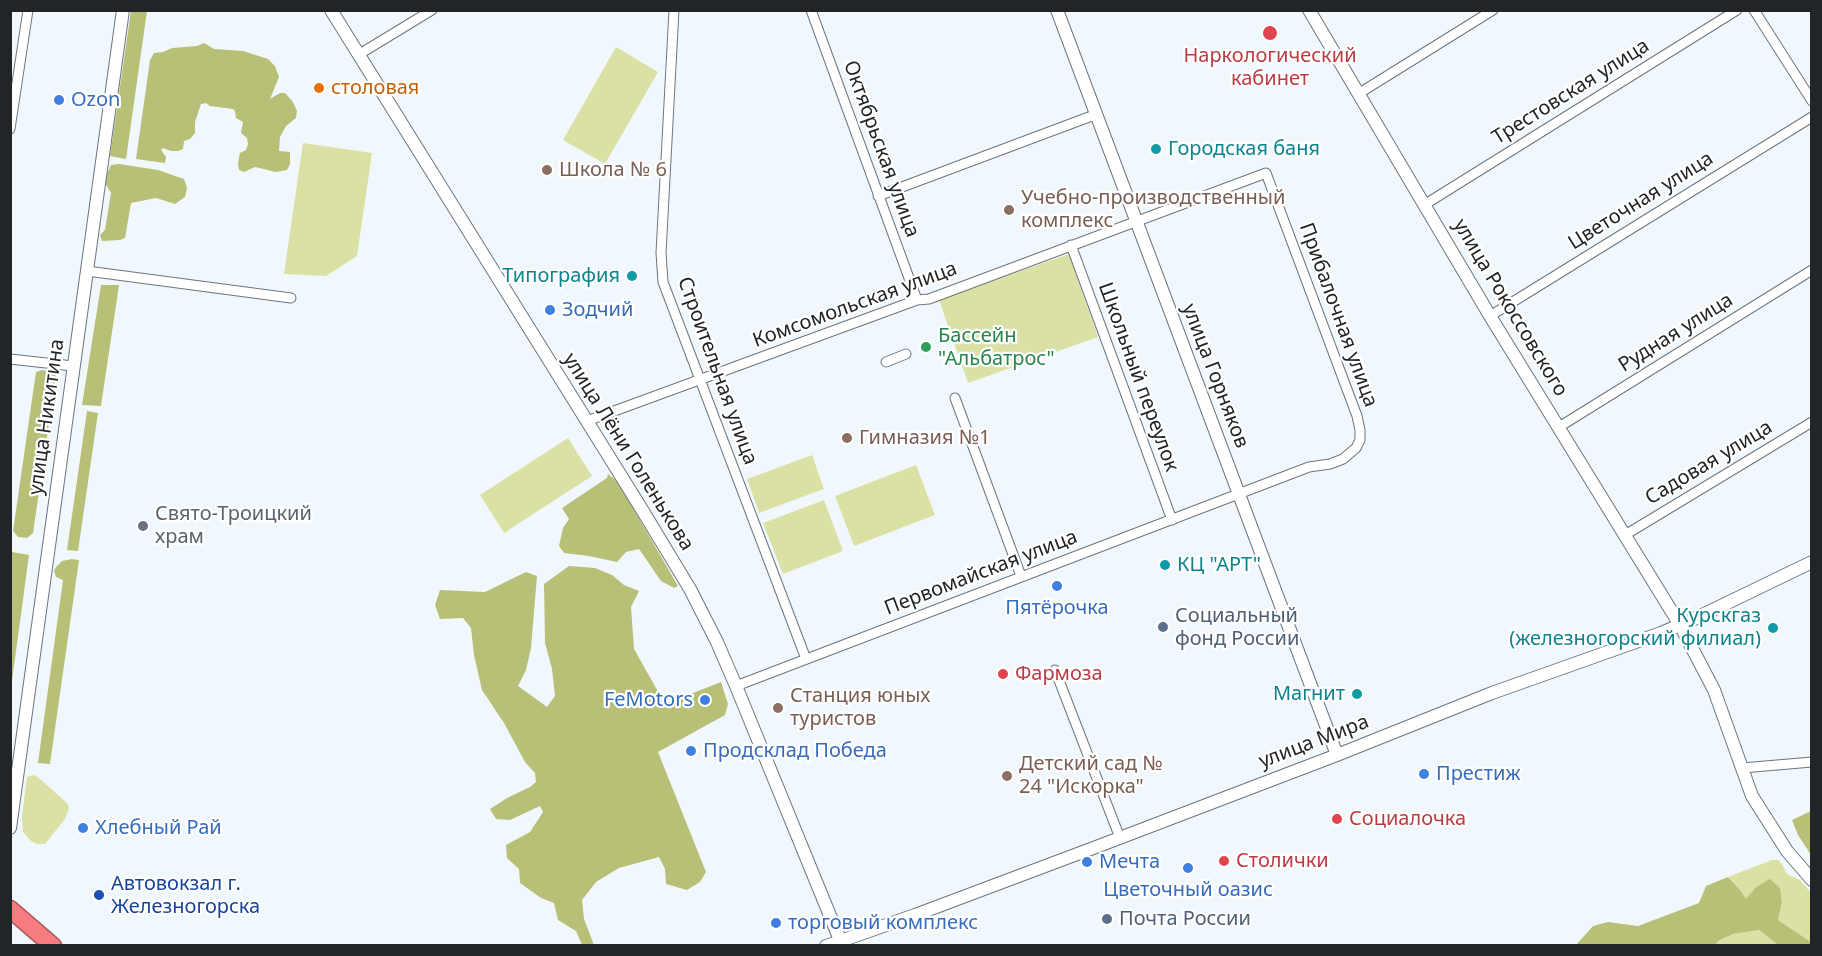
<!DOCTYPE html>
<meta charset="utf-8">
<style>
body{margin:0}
#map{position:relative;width:1822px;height:956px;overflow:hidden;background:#f1f8fd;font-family:"Noto Sans",sans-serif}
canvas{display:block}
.frame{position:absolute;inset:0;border:12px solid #212528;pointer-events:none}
</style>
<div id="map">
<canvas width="1822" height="956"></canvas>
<div class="frame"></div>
</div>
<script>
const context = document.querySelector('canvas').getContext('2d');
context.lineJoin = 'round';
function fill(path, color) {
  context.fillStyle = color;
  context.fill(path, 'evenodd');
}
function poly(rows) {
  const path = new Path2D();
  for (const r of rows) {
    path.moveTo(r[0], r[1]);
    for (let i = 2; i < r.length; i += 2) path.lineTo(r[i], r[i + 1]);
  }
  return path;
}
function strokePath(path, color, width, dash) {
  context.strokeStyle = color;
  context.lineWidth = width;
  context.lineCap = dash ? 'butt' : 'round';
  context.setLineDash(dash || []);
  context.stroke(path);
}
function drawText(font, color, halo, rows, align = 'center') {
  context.font = font + ' "Noto Sans",sans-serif';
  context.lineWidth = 4.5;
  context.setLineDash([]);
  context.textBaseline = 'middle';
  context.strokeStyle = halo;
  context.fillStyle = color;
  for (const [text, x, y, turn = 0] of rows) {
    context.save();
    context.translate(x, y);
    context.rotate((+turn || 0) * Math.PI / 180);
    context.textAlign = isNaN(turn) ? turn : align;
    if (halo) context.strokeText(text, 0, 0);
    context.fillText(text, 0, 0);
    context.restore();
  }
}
fill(poly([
 [616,47,658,72,605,164,563,140],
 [303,143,372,153,357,256,326,276,284,274],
 [1069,254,1098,337,968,383,939,300],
 [568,438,592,476,504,533,480,495],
 [812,455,824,489,759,513,747,479],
 [916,465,935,515,854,546,835,496],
 [824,500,843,551,783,574,763,523],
 [34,775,40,779,68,804,69,808,65,819,45,844,37,844,31,841,23,832,22,816,27,777],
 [1772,860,1778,860,1782,864,1787,874,1800,880,1811,893,1811,942,1778,920,1782,903,1780,888,1770,880,1756,887,1746,900,1740,890,1728,877],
 [1759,930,1778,945,1716,946,1718,941,1733,934]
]), '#dbe1a5');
fill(poly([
 [131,11,147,11,126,159,110,156],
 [204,43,214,49,243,51,268,59,275,66,279,77,270,99,280,93,285,93,293,102,297,111,296,118,286,126,280,137,279,151,290,152,290,164,287,170,276,172,255,167,244,172,239,170,238,164,239,157,240,153,246,150,248,144,247,138,241,133,243,122,236,118,235,111,233,109,210,106,206,103,201,104,195,122,195,133,190,139,184,141,183,149,178,151,171,151,163,148,161,150,166,157,165,163,136,159,150,60,154,53,163,52,172,48,197,46],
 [119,164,158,170,184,179,187,188,185,197,175,204,156,198,131,203,125,238,120,240,102,241,100,235,105,230,111,193,105,183,107,174,111,165],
 [101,285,119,285,101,406,82,405],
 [42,370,52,372,56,376,33,533,27,538,18,537,13,531,36,372],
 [87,411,98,413,78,551,67,550],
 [608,474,618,482,678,586,674,588,661,581,639,549,626,552,617,562,589,556,564,553,559,546,563,528,569,519,562,508,607,478],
 [12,552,29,555,11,688,10,565],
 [72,559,79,560,50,764,38,763,63,580,56,577,54,571,56,567,62,561],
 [569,566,595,568,612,575,624,585,639,591,631,607,634,649,665,704,721,682,728,704,725,715,658,752,706,872,700,882,687,890,666,884,665,869,659,857,619,868,596,882,582,900,584,919,594,945,582,945,576,931,558,920,554,903,541,898,520,883,519,869,507,858,506,845,530,832,543,812,540,806,510,820,496,819,490,809,507,798,530,787,536,782,535,773,525,762,504,723,482,690,474,655,471,628,463,618,440,619,435,605,440,590,485,592,526,572,537,576,531,648,526,670,518,686,547,707,555,696,552,669,545,643,544,584],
 [1811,811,1811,855,1798,835,1792,820],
 [1728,877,1740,890,1746,899,1756,887,1770,879,1780,888,1782,902,1778,920,1811,942,1811,945,1778,945,1759,930,1733,934,1718,941,1716,945,1576,945,1593,926,1608,922,1638,926,1699,903,1706,886]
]), '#b8bf77');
const street = poly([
 [674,10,661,253,663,282,806,659],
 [811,10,917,300],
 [1754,10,1812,101],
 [358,55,432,10],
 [1358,94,1493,10],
 [10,129,28,10],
 [878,196,1097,114],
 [1424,205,1737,10],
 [1071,245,1172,520],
 [87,271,291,298],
 [1490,316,1812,117],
 [10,359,73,366],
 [886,362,906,354],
 [955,398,1021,576],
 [587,421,917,300,929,299,1266,173,1357,416,1360,430,1360,440,1356,448,1343,459,1330,464,1309,467,736,686],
 [1559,427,1812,270],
 [1625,535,1812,422],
 [1055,670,1120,838],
 [1742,768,1812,762]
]);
const secondary = poly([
 [331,10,641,508,690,589,717,642,736,686,840,940],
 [1057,10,1337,755],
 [1309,10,1490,316,1680,625,1714,690,1752,796,1787,851,1812,880],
 [10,828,123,10],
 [826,946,915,915,1096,847,1337,755,1492,693,1661,633,1692,620,1812,562]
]);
const highway = poly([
 [10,909,53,946]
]);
strokePath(street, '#6c757d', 11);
strokePath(secondary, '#6c757d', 14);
strokePath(highway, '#ab5e61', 19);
strokePath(street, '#fff', 9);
strokePath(secondary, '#fff', 12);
strokePath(highway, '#f67c80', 16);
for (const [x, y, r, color] of [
 [1270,33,8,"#e0444e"],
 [319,88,6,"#e8710a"],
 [59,100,6,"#3f7fe0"],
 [1156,149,6,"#0f9aa8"],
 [547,170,6,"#8d6e63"],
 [1009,210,6,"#8d6e63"],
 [632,276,6,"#0f9aa8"],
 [550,310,6,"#3f7fe0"],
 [926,347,6,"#2e9e5b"],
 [847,438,6,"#8d6e63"],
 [143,526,6,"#6b7280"],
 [1165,565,6,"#0f9aa8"],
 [1057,586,6,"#3f7fe0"],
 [1163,627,6,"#5c6f8a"],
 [1773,628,6,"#0f9aa8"],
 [1003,674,6,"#e0444e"],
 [1357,694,6,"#0f9aa8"],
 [705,700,6,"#3f7fe0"],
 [778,708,6,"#8d6e63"],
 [691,751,6,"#3f7fe0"],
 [1424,774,6,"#3f7fe0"],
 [1007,776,6,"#8d6e63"],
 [1337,819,6,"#e0444e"],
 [83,828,6,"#3f7fe0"],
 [1224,861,6,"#e0444e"],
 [1087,862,6,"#3f7fe0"],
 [1188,868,6,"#3f7fe0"],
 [99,895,6,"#1a4fb4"],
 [1107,919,6,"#5c6f8a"],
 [776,923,6,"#3f7fe0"]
]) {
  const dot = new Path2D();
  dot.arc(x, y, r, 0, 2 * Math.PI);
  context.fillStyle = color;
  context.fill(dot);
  strokePath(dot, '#fff', 2);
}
drawText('20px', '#be3a42', '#fff', [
 ["Наркологический",1270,56,"center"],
 ["кабинет",1270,79,"center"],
 ["Фармоза",1015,674],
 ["Социалочка",1349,819],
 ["Столички",1236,861]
], 'left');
drawText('20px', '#c56008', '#fff', [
 ["столовая",331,88]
], 'left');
drawText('20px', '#212528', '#fff', [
 ["Трестовская улица",1571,92,-32],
 ["Октябрьская улица",881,149,70],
 ["Цветочная улица",1641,201,-32],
 ["Комсомольская улица",855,305,-20],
 ["улица Рокоссовского",1510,308,59],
 ["Прибалочная улица",1338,315,70],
 ["Рудная улица",1676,333,-32],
 ["Строительная улица",717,371,70],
 ["улица Горняков",1215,376,69],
 ["Школьный переулок",1138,377,70],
 ["улица Никитина",47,417,-82],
 ["улица Лёни Голенькова",628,452,58],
 ["Садовая улица",1709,463,-31],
 ["Первомайская улица",981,573,-21],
 ["улица Мира",1314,742,-21]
]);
drawText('20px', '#366cbe', '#fff', [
 ["Ozon",71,100],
 ["Зодчий",562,310],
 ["Пятёрочка",1057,608,"center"],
 ["FeMotors",693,700,"right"],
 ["Продсклад Победа",703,751],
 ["Престиж",1436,774],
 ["Хлебный Рай",95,828],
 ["Мечта",1099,862],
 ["Цветочный оазис",1188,890,"center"],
 ["торговый комплекс",788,923]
], 'left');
drawText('20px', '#0d838f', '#fff', [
 ["Городская баня",1168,149,"left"],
 ["Типография",620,276],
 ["КЦ \"АРТ\"",1177,565,"left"],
 ["Курскгаз",1761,616],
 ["(железногорский филиал)",1761,639],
 ["Магнит",1345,694]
], 'right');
drawText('20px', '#785e54', '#fff', [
 ["Школа № 6",559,170],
 ["Учебно-производственный",1021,198],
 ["комплекс",1021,221],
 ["Гимназия №1",859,438],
 ["Станция юных",790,696],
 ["туристов",790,719],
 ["Детский сад №",1019,764],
 ["24 \"Искорка\"",1019,787]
], 'left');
drawText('20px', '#27864d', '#fff', [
 ["Бассейн",938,336],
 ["\"Альбатрос\"",938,359]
], 'left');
drawText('20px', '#5b616d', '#fff', [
 ["Свято-Троицкий",155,514],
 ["храм",155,537]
], 'left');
drawText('20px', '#4e5e75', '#fff', [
 ["Социальный",1175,616],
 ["фонд России",1175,639],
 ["Почта России",1119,919]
], 'left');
drawText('20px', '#164399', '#fff', [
 ["Автовокзал г.",111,884],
 ["Железногорска",111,907]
], 'left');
</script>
